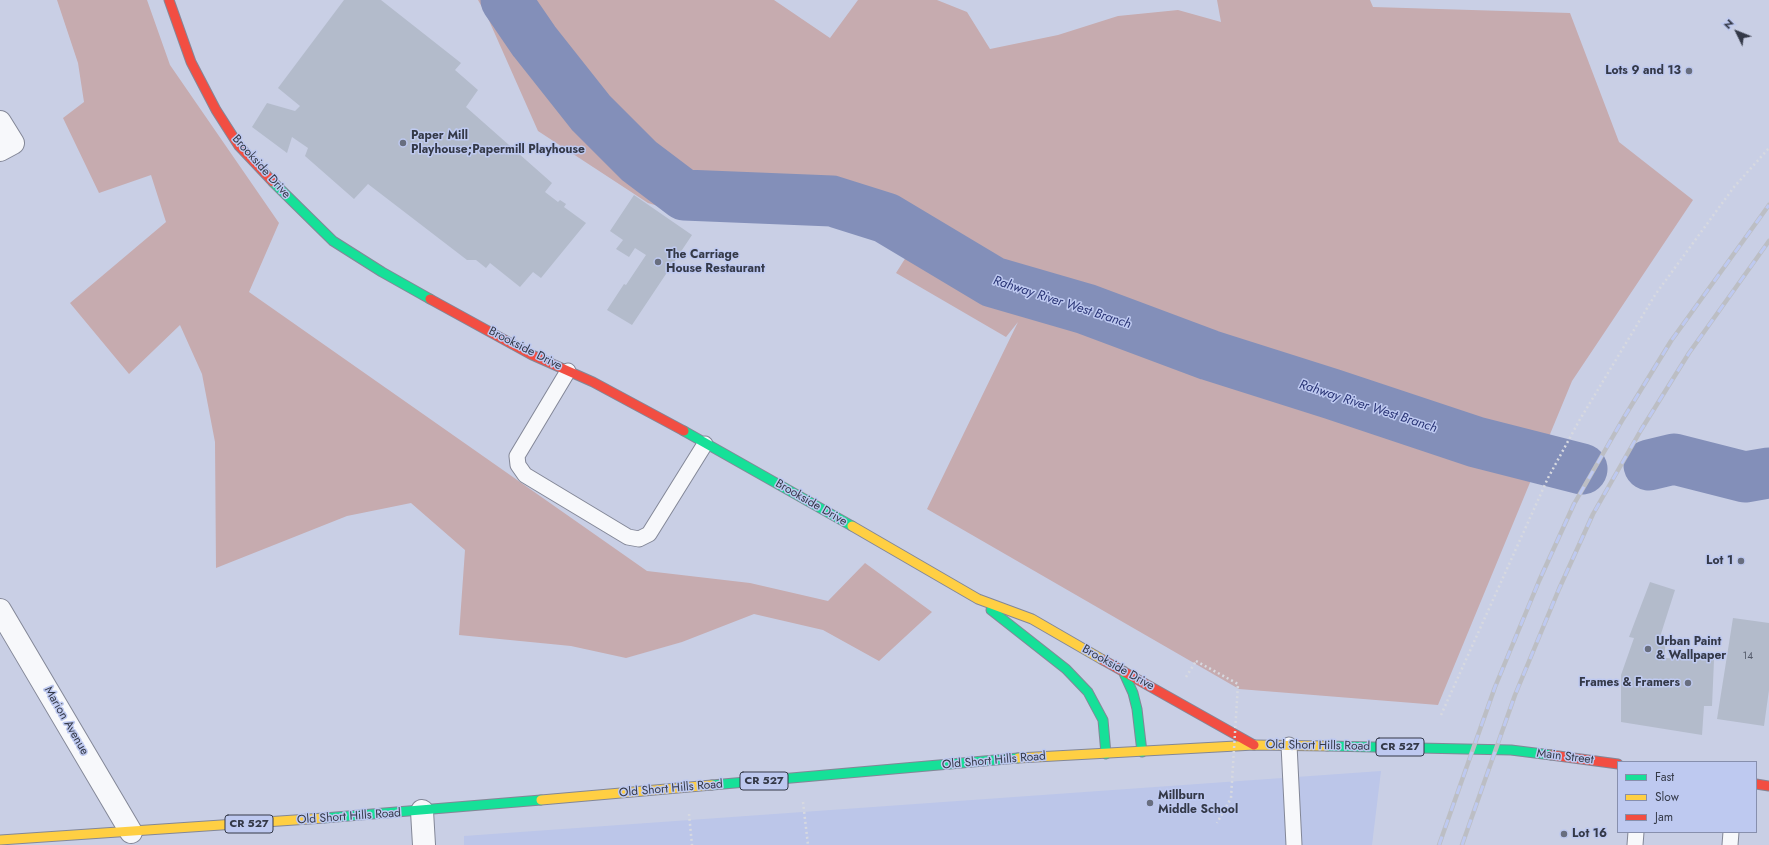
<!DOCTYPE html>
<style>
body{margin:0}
#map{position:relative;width:1769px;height:845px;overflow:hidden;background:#c9cfe5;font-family:Jost,sans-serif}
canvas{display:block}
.legend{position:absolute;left:1617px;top:761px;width:140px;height:72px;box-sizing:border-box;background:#bec9f0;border:1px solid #878fad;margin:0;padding:5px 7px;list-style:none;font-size:12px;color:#343948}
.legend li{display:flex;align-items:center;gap:8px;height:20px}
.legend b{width:20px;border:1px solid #878fad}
.north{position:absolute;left:1717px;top:12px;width:40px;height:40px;-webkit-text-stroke:3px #bec9f0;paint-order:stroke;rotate:313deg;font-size:11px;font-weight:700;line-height:16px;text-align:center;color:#343948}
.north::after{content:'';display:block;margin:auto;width:14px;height:18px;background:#343948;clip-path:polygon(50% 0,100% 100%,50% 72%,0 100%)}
</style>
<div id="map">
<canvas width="1769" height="845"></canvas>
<ul class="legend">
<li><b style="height:5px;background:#16e098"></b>Fast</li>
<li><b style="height:5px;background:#ffcf43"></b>Slow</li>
<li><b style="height:5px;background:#f24e42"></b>Jam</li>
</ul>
<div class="north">N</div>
</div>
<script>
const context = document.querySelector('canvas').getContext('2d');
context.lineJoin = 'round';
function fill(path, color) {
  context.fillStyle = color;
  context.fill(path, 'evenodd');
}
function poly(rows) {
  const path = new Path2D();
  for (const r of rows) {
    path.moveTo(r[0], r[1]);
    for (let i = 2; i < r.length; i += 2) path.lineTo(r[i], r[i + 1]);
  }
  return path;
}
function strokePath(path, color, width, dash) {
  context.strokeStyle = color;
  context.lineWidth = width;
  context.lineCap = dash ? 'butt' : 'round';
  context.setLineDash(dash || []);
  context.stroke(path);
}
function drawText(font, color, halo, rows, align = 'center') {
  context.font = font + ' Jost,sans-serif';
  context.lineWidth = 3;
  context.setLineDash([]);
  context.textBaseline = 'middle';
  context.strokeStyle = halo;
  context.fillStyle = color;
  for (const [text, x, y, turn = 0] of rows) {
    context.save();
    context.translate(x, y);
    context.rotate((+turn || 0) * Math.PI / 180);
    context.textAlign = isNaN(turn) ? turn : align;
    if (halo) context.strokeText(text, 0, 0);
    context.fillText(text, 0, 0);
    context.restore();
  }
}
fill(poly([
 [1381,771,1372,845,464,845,464,836]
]), '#bcc6e9');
fill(poly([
 [57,0,147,0,170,65,279,223,249,292,647,571,750,583,828,601,865,563,932,612,879,661,823,630,754,614,682,642,626,658,571,646,459,635,465,550,411,503,347,516,216,568,215,442,202,374,180,325,129,374,70,303,166,222,151,175,99,193,63,118,84,102,78,63],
 [478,0,774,0,830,38,858,0,937,0,967,12,990,49,1058,35,1118,16,1178,10,1221,22,1217,0,1370,0,1373,7,1570,13,1619,142,1693,200,1572,381,1438,705,1239,689,927,509,1018,322,1006,337,896,273,908,254,866,232,841,229,809,220,705,220,648,203,538,131,487,16]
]), '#c6abaf');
strokePath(poly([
 [506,0,534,41,591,113,639,161,684,195,832,201,886,218,993,282,1086,309,1209,355,1332,394,1476,442,1582,469],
 [1649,465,1674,459,1745,477,1769,473]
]), '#838fb9', 51);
fill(poly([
 [344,0,381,0,461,63,455,70,478,90,466,107,552,183,545,192,558,202,560,200,566,204,564,207,586,223,541,278,533,272,520,287,490,263,486,268,476,260,467,260,368,184,354,199,305,156,308,148,292,137,287,153,252,127,267,103,295,111,300,106,278,88],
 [634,195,692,235,632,325,607,310,624,284,626,285,646,255,635,248,629,257,616,249,623,240,610,231],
 [1650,582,1675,590,1659,640,1666,640,1664,658,1714,660,1712,706,1704,706,1702,735,1621,722,1621,675,1634,638,1629,637],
 [1733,618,1769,623,1769,690,1764,726,1717,719]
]), '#b3bbcb');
const lane = poly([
 [568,371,517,456,518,465,525,475,628,537,639,539,649,534,705,444],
 [1289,745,1294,845],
 [1635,845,1636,832],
 [1730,845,1731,832]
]);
const street = poly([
 [0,122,13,143,0,150],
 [0,610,131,832],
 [422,811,424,845]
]);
const fast = poly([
 [273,182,333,241,382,272,430,299],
 [684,431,852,526],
 [991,610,1066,669,1088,692,1103,720,1106,754],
 [1123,671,1133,693,1137,709,1142,752],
 [1327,746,1511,750,1551,755],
 [712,785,1018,758],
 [324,818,541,800]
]);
const slow = poly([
 [852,526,978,599,1032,619,1103,660],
 [1018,758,1254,745,1327,746],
 [541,800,712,785],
 [0,840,324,818]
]);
const jam = poly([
 [169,0,191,62,216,110,239,146,273,182],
 [430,299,532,355,593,382,684,431],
 [1103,660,1254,745],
 [1551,755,1618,764],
 [1756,784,1769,786]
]);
strokePath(lane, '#838797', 17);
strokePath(street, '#838797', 24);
strokePath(fast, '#838797', 11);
strokePath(slow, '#838797', 11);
strokePath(jam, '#838797', 11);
strokePath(poly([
 [1186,677,1196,661],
 [1441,715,1548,478,1579,421,1655,295,1734,187,1769,148],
 [803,802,808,845],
 [689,814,692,845]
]), '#d7d9e0', 2.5, [2, 3]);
strokePath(lane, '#f7f8fb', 15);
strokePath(street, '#f7f8fb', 22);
strokePath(fast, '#16e098', 9);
strokePath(slow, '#ffcf43', 9);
strokePath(jam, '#f24e42', 9);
const rail = poly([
 [1439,845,1495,687,1539,581,1574,504,1623,419,1671,341,1769,205],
 [1462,845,1515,695,1559,589,1593,514,1641,430,1689,353,1769,241]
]);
strokePath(rail, '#bcbec4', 4.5);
strokePath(rail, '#bec9f0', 3, [9]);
strokePath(poly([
 [1196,661,1238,684,1231,798,1217,823]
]), '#d7d9e0', 2.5, [2, 3]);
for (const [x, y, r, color] of [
 [1689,71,4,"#686e7f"],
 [403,143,4,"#686e7f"],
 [658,262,4,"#686e7f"],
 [1741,561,4,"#686e7f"],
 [1648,649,4,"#686e7f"],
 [1688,683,4,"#686e7f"],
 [1150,803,4,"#686e7f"],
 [1564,834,4,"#686e7f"]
]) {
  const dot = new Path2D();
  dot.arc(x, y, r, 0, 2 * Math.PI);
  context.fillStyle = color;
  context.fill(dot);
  strokePath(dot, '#bec9f0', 1.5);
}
drawText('10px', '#545a6a', null, [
 ["14",1748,657]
]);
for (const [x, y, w] of [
 [1400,747,48],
 [764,781,48],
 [249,824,48]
]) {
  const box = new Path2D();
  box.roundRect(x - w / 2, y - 9, w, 18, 3);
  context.fillStyle = '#bec9f0';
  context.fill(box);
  strokePath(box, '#343948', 1);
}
drawText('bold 11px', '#343948', null, [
 ["CR 527",1400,747],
 ["CR 527",764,781],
 ["CR 527",249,824]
]);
drawText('bold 12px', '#343948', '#bec9f0', [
 ["Lots 9 and 13",1681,71,"right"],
 ["Paper Mill",411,136],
 ["Playhouse;Papermill Playhouse",411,150],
 ["The Carriage",666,255],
 ["House Restaurant",666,269],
 ["Lot 1",1733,561,"right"],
 ["Urban Paint",1656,642],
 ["& Wallpaper",1656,656],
 ["Frames & Framers",1680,683,"right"],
 ["Millburn",1158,796],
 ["Middle School",1158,810],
 ["Lot 16",1572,834]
], 'left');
drawText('12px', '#343948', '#bec9f0', [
 ["Brookside Drive",261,167,48],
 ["Brookside Drive",525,349,27],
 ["Brookside Drive",811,503,30],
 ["Brookside Drive",1118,668,29],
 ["Marion Avenue",66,721,60],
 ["Old Short Hills Road",1318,746,1],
 ["Main Street",1565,757,7],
 ["Old Short Hills Road",994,761,-5],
 ["Old Short Hills Road",671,789,-5],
 ["Old Short Hills Road",349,817,-4]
]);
drawText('italic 13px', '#293475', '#bec9f0', [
 ["Rahway River West Branch",1062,303,18],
 ["Rahway River West Branch",1368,407,18]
]);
</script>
